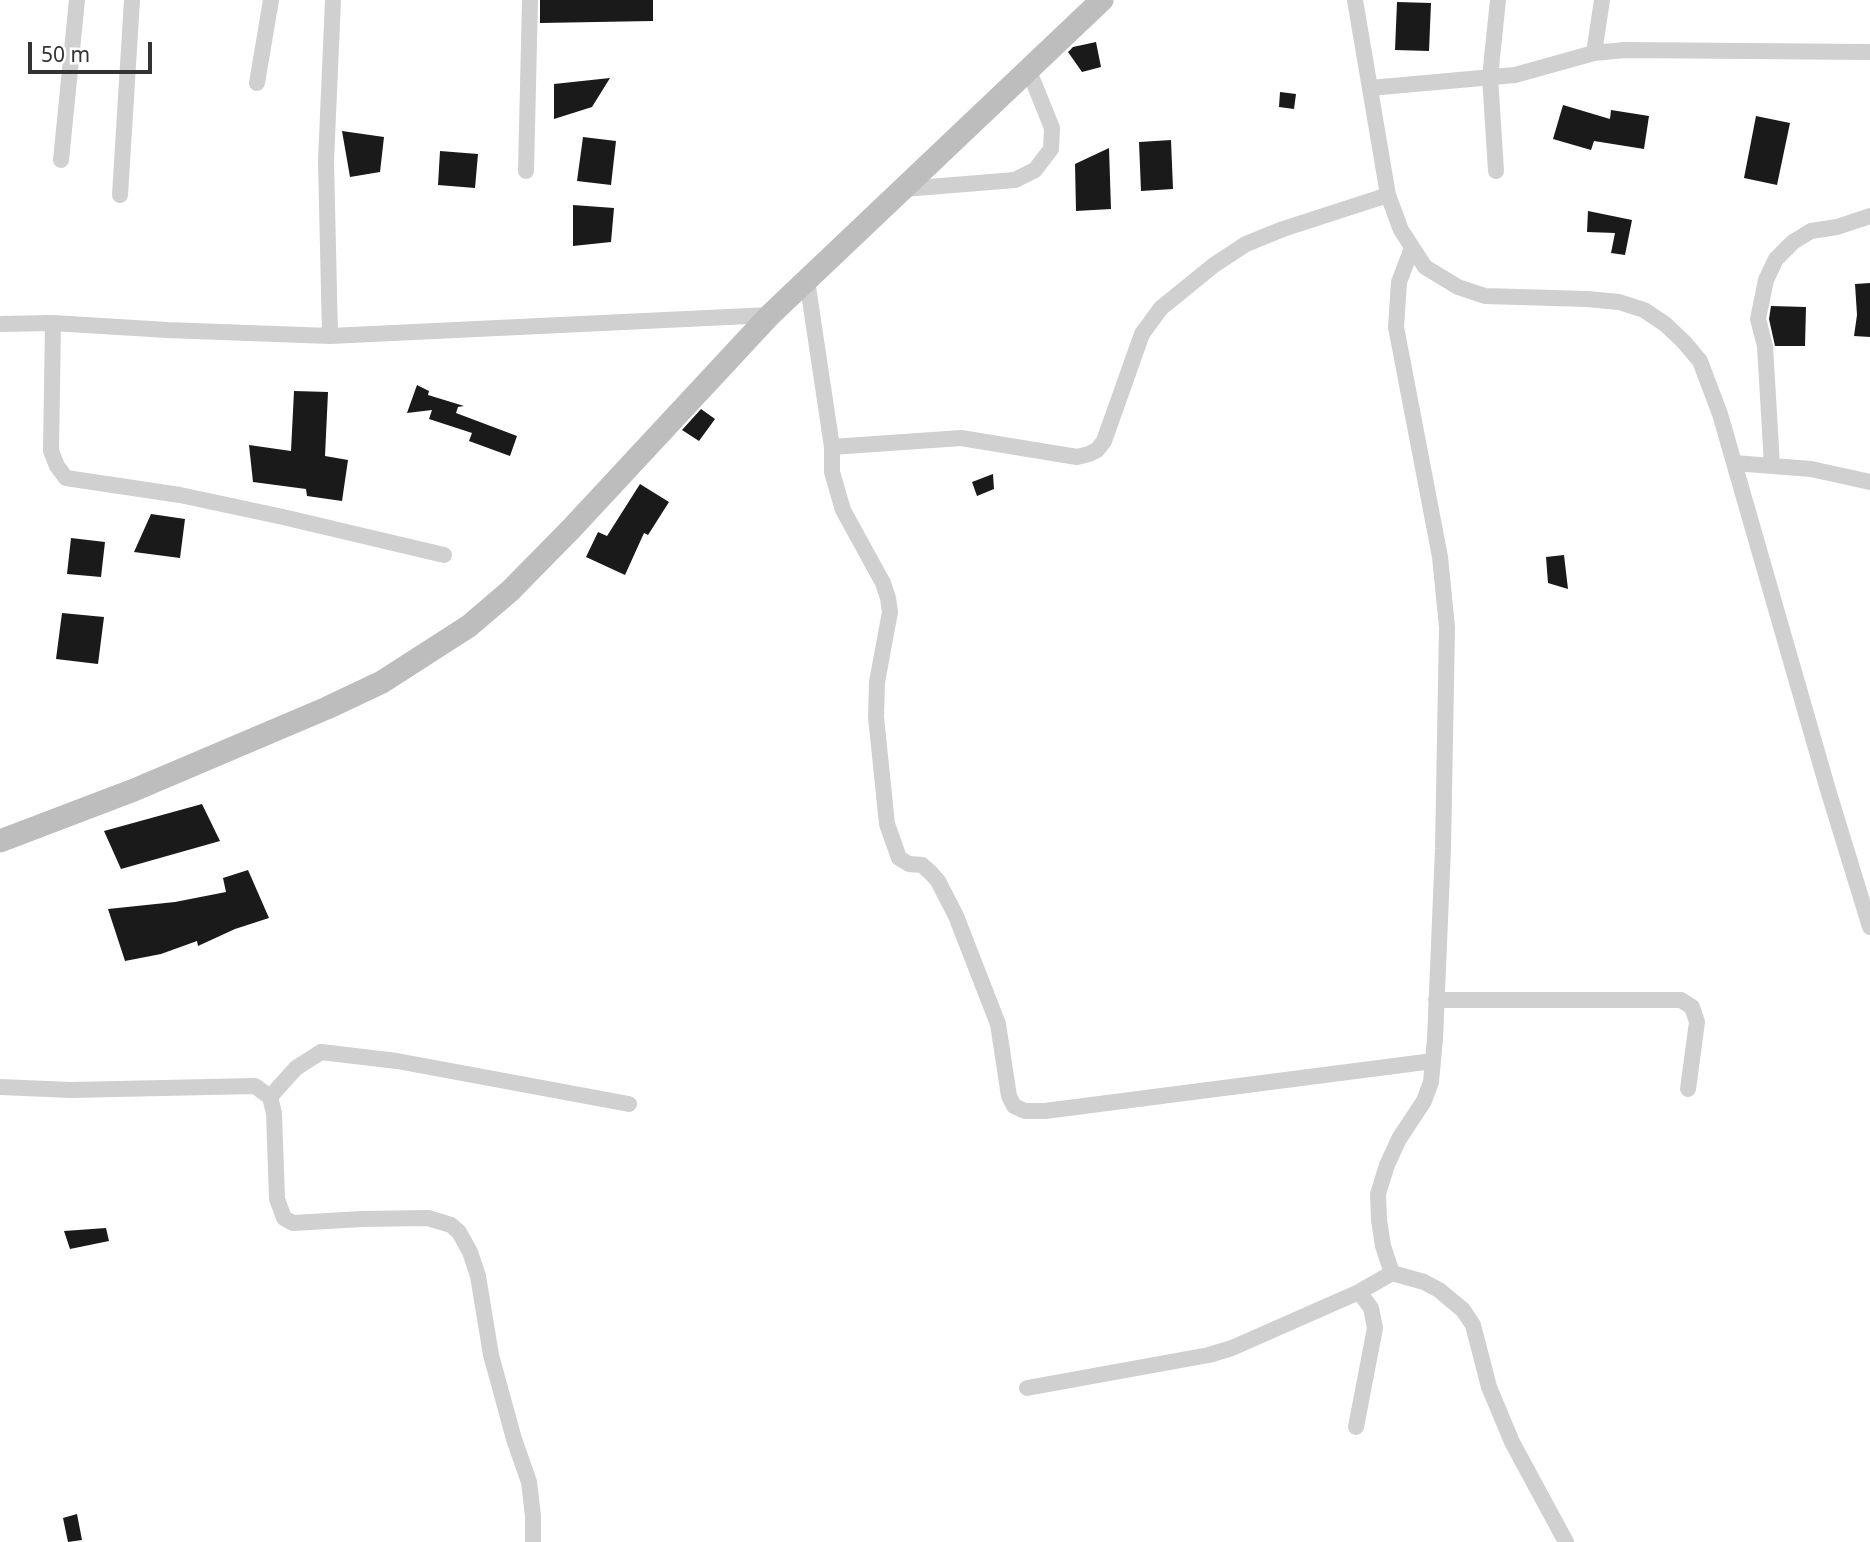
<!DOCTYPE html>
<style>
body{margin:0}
#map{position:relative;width:1870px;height:1542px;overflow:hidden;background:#fff;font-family:"Noto Sans",sans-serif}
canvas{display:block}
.scale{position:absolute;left:28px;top:42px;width:124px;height:32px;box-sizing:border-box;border:4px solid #333;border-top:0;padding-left:9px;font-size:21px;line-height:24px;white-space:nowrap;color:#333;-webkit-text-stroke:5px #fff;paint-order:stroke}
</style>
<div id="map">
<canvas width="1870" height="1542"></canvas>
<div class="scale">50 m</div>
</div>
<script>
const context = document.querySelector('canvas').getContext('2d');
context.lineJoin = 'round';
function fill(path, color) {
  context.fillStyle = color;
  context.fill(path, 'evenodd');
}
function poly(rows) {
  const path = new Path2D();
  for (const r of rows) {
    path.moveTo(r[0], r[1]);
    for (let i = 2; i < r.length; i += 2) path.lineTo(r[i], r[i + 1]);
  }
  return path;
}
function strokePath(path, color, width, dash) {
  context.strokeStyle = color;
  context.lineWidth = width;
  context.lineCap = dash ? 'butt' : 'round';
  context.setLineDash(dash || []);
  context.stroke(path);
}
fill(poly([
 [540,0,653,0,653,21,540,23],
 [1397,2,1431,3,1429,51,1395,50],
 [1096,42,1101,67,1082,72,1068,52,1073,47],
 [610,78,592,107,554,119,554,84],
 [1280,92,1296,94,1294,109,1279,107],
 [1563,105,1610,119,1611,110,1649,116,1644,149,1594,141,1591,150,1553,139],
 [1756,116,1790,123,1777,185,1744,178],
 [342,131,384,137,380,172,350,177],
 [583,137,616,141,611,185,577,181],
 [1171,140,1173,189,1141,191,1139,142],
 [1109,148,1111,209,1076,211,1075,164],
 [440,151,478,154,475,188,438,185],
 [573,205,614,208,611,242,573,246],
 [1588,211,1632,220,1625,255,1611,253,1615,233,1587,232],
 [1870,283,1870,337,1854,336,1857,315,1855,284],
 [1771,306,1806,307,1805,346,1775,346,1769,319],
 [417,385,429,391,428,395,464,406,458,407,456,413,517,436,510,456,469,441,472,433,429,419,432,410,407,413],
 [294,391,328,392,325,456,348,460,342,501,307,496,306,489,253,482,249,445,291,451],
 [701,409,715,419,699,441,682,430],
 [993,474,994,489,977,496,972,482],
 [640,484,669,502,648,535,644,533,625,575,586,557,598,532,607,536],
 [151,514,185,519,180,558,134,552],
 [71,538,105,542,101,577,67,574],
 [1564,555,1568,589,1548,583,1546,557],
 [62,613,104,617,98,664,56,659],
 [202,804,220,841,121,869,104,831],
 [248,870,269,918,235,929,198,946,197,941,161,954,125,961,108,909,175,902,226,892,223,878],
 [106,1228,109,1241,70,1249,64,1231],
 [77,1514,82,1540,68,1542,63,1518]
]), '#1a1a1a');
strokePath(poly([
 [1355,0,1388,195,1401,230,1425,267,1458,287,1485,296,1587,299,1619,302,1644,310,1665,324,1684,342,1700,361,1720,414,1828,790,1870,927],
 [1594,53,1602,0],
 [257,83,271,0],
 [1370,88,1515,75,1594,53,1625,50,1870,52],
 [61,160,77,0],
 [526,171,530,0],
 [1496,171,1490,77,1498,0],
 [904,189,1015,180,1035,170,1051,149,1052,128,1029,71],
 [120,195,132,0],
 [1412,248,1399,282,1396,327,1440,557,1447,627,1443,849,1435,1039,1431,1082,1424,1101,1399,1139,1387,1165,1378,1194,1379,1220,1383,1246,1392,1273,1424,1282,1439,1290,1463,1310,1473,1325,1489,1387,1512,1442,1566,1542],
 [807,280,832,447,832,472,843,510,883,583,888,598,890,612,877,682,876,717,887,824,899,858,909,864,922,865,931,873,938,881,956,916,998,1024,1009,1096,1014,1106,1025,1111,1045,1111,1433,1061],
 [53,323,51,451,57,466,66,478,180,495,283,517,444,555],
 [0,324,53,323,167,330,330,336,770,315],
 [330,336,326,161,333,0],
 [832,447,961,438,1077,457,1089,454,1097,450,1104,441,1142,334,1161,308,1214,265,1246,244,1283,229,1388,195],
 [1734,463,1811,469,1870,482],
 [1772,465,1765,346,1758,319,1766,280,1776,259,1793,242,1811,231,1837,227,1870,216],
 [1436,1000,1681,1000,1692,1007,1697,1022,1688,1089],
 [0,1087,71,1090,255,1086,270,1097,274,1113,277,1199,284,1218,293,1223,362,1219,428,1218,451,1225,459,1232,470,1252,478,1276,491,1355,514,1439,529,1482,533,1516,533,1542],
 [270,1097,296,1068,321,1052,397,1061,629,1104],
 [1027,1388,1209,1355,1232,1348,1359,1292,1392,1273],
 [1356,1427,1375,1328,1371,1308,1359,1292]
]), '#d0d0d0', 16);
strokePath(poly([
 [0,841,134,790,327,708,382,682,469,626,510,591,571,529,770,315,1102,0]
]), '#bdbdbd', 23);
</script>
